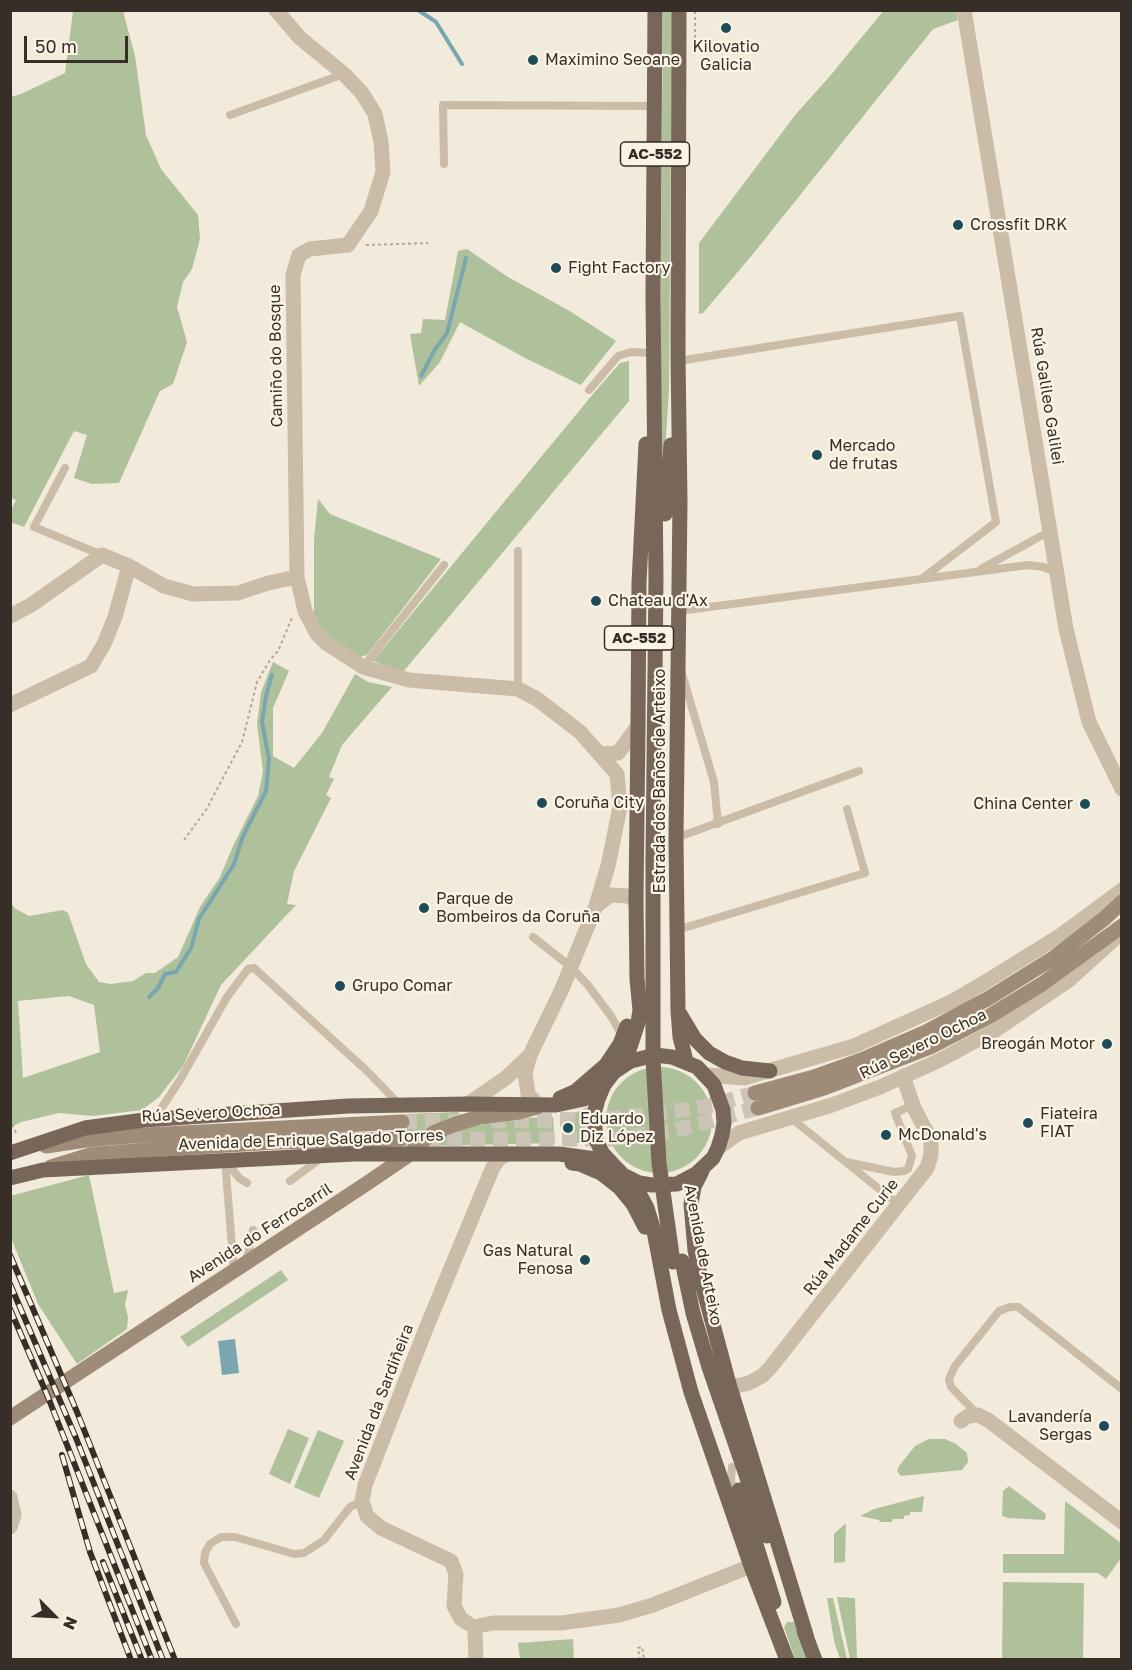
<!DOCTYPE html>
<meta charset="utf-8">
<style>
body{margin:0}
#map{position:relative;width:1132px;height:1670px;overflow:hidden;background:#f2eadb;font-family:"Golos Text",sans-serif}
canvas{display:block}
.frame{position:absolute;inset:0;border:12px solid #362e27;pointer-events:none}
.north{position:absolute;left:24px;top:1586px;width:60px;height:60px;-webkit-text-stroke:4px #faf4e7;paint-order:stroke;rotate:114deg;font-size:16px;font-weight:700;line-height:24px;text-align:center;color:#362e27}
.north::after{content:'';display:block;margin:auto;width:21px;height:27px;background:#362e27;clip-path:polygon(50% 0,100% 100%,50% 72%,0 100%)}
.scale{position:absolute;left:24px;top:36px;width:104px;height:27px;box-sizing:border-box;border:3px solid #362e27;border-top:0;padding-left:8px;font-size:18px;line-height:21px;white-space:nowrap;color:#362e27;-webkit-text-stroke:4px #faf4e7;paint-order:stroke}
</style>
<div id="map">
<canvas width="1132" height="1670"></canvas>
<div class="frame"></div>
<div class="north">N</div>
<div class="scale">50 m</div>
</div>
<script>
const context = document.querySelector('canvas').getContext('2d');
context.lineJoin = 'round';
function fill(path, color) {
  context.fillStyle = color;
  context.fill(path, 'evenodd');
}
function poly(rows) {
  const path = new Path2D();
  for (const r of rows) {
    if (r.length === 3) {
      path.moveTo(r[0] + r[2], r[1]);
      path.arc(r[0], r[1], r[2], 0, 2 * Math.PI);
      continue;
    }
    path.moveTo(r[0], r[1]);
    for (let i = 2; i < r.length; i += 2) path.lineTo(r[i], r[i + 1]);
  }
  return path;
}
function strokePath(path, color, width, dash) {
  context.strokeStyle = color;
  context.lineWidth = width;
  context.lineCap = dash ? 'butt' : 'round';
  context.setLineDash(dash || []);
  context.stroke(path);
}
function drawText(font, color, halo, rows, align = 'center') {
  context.font = font + ' "Golos Text",sans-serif';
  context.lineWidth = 4.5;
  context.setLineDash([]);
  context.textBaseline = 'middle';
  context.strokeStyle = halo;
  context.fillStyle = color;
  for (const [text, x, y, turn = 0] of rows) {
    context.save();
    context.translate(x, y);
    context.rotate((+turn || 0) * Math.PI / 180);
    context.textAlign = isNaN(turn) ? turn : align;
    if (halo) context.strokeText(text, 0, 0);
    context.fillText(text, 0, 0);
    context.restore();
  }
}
fill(poly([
 [672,10,669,390,665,453,662,455,660,358,663,11],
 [884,10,956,11,958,20,933,29,753,254,703,313,699,314,699,243,796,114,830,76],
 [73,11,123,11,135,56,146,135,161,169,198,215,200,239,192,269,183,282,177,307,187,342,173,384,160,391,119,483,92,484,74,478,87,435,74,431,24,527,10,522,11,510,16,500,10,497,11,97,21,94,65,73],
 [467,249,508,277,568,310,616,341,581,385,525,358,460,322,440,362,419,386,410,334,421,333,423,319,445,320,458,251],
 [629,361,629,401,403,672,373,661,593,394,620,363],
 [318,499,330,514,441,559,374,646,367,655,360,657,332,641,314,618,314,539],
 [273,662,289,671,273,708,273,756,294,768,322,733,355,674,368,682,392,687,342,745,329,777,334,779,326,795,331,798,294,871,287,904,296,905,221,985,183,1066,159,1097,142,1110,93,1116,59,1113,21,1122,11,1127,11,904,16,909,29,916,63,910,68,913,86,964,99,982,111,984,133,981,146,973,155,973,178,957,200,907,220,877,233,846,258,796,263,771,257,724,261,692],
 [69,996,94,1005,100,1052,23,1078,18,1001],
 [659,1120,53],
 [587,1107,585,1125,589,1143,565,1143,562,1116,573,1114],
 [458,1112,459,1115,436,1125,407,1147,406,1114],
 [553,1117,555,1143,428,1146,443,1135,473,1126,518,1118],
 [89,1175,114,1293,128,1290,125,1305,128,1317,127,1329,77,1364,38,1304,11,1238,10,1196],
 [281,1270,288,1280,188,1347,180,1337],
 [288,1429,309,1438,290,1484,269,1474],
 [318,1430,344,1441,319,1498,294,1487],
 [929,1439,945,1439,956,1444,967,1453,968,1462,962,1470,901,1476,897,1471,899,1466,915,1446],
 [1009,1486,1046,1514,1045,1520,1008,1518,1002,1516,1003,1491],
 [924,1496,922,1512,910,1512,910,1515,904,1516,904,1519,893,1519,892,1522,880,1522,879,1520,860,1516,874,1509],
 [1065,1501,1121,1543,1121,1558,1106,1579,1098,1573,1003,1573,1003,1554,1064,1554],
 [846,1523,845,1562,834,1563,834,1534],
 [1003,1582,1084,1583,1083,1659,1002,1659],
 [837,1597,855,1598,857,1659,850,1659],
 [827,1598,833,1598,847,1659,840,1659,834,1641],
 [787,1622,794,1622,796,1624,809,1659,795,1659,784,1627],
 [573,1639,574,1659,520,1659,518,1643]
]), '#afc19b');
fill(poly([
 [235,1339,239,1373,222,1375,218,1341]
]), '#79a6af');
strokePath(poly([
 [418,10,436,22,462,64],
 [421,376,434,351,447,333,466,258],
 [149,997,158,988,165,974,176,972,191,948,199,919,234,864,243,836,266,791,269,759,262,722,266,696,272,675]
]), '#79a6af', 4);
strokePath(poly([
 [491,1121,606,1119,671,1112,713,1105,755,1093],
 [402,1122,461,1121],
 [401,1139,610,1139,673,1131,758,1108]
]), '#ccc4b7', 15, [15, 8]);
strokePath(poly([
 [695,44,695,10],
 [366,245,428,243],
 [184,840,206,810,242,742,257,682,270,660,278,651,292,618],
 [10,1119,17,1135],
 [640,1660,638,1648,642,1647,644,1660]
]), '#b6a691', 2, [3, 3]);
strokePath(poly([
 [230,115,344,74],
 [444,164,443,105,655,106],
 [678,361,960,316,996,522,923,578],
 [589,390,618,356,631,352,651,353],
 [65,468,34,527,102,555],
 [518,551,518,689],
 [981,569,1050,531],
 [679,611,1028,565,1044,567,1057,573],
 [363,667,444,565],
 [682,674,714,782,718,824],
 [676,838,859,771],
 [677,930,865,873,847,809],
 [533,937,571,967,587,984,611,1016,623,1037],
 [155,1118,180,1080,227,997,248,969,254,968,367,1071,399,1104],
 [791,1118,899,1205],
 [225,1160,234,1272],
 [226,1161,239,1178,247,1183],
 [846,1162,894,1172,904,1171,908,1169,912,1156,895,1113,913,1105],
 [290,1181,320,1159],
 [246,1263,253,1230],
 [978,1415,951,1387,949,1379,955,1366,999,1311,1010,1307,1018,1307,1122,1389],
 [732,1467,731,1480,734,1495],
 [236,1624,204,1563,205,1553,210,1544,221,1537,235,1537,294,1554,304,1553,324,1540,350,1507,362,1501]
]), '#cabca7', 8);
strokePath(poly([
 [276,10,300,38,344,74,362,93,375,114,381,142,383,172,371,211,348,245,310,249,299,255,293,275,297,577,305,611,317,634,326,643,363,667,409,680,518,689,537,699,580,732,617,774,620,807,608,866,596,906,579,947,562,989,530,1055,525,1073,528,1094,539,1106],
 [964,10,1066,629,1089,722,1122,789],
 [10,616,31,605,102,555,129,566,164,586,193,594,238,593,268,583,297,577],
 [10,705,91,666,104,644,115,617,129,566],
 [601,754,618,753,638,726],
 [596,906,610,895,627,896,636,900],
 [707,1075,744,1078,854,1046,953,1001,982,984,1061,935,1122,890],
 [468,1104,506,1078,530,1055],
 [718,1148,739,1133,832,1105,880,1087,938,1061,994,1031,1069,980,1122,932],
 [729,1384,737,1386,749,1383,762,1376,770,1368,927,1168,931,1155,931,1140,914,1108,903,1076],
 [961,1421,968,1416,978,1415,988,1420,1122,1522],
 [10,1497,14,1515,10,1527],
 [469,1624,461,1619,454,1606,456,1574,451,1561,381,1528,367,1516,362,1501,365,1485,427,1326,493,1167,500,1158,507,1154],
 [478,1626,493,1623,561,1623,619,1615,653,1605,751,1566],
 [475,1633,476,1660]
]), '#cabca7', 15);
strokePath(poly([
 [755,1093,814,1077,864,1059,924,1033,989,998,1055,957,1105,918,1122,902],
 [758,1108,824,1088,930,1047,988,1017,1042,984,1122,926],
 [46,1146,86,1140,144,1135,402,1122],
 [51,1167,90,1155,147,1150,276,1142,401,1139],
 [10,1418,366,1184,410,1154,420,1143,435,1132,456,1124,479,1117,519,1112,537,1107]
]), '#9e8b78', 15);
strokePath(poly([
 [679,10,678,356,680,501,676,838,678,1011,680,1037,686,1061],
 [665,514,671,445],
 [653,859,656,578,653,297,655,10],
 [680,1014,695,1039,709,1053,725,1062,742,1068,770,1071],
 [619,1066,628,1053,638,1023,640,1010,637,979,636,900,638,726,639,583,646,444],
 [560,1098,576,1091,606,1065,620,1044,627,1026],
 [10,1153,85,1128,144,1120,348,1106,468,1104,556,1105,584,1099,603,1086],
 [572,1163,580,1164,601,1173,619,1187,633,1204,645,1227],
 [702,1171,694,1187,691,1204,695,1250,701,1280,729,1384,807,1638],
 [625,1176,639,1183,652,1185,677,1184,696,1174,713,1158,718,1148,722,1135,724,1123,723,1110,714,1085,697,1067,672,1057,655,1055,631,1061,623,1066,614,1072,604,1085,598,1099,594,1114,596,1140,603,1154,638,1191,647,1208,654,1231,669,1310,691,1392,751,1566,787,1660],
 [10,1178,43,1170,354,1154,559,1154,596,1159,611,1164],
 [682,1261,693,1313,709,1367,767,1536],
 [739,1490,774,1602],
 [804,1631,815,1660]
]), '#786758', 15);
const rail = poly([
 [10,1255,77,1412,175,1660],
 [10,1284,76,1438,163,1660],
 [10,1309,48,1397,152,1660],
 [62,1455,90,1552,131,1660],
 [103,1562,142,1660]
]);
strokePath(rail, '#362e27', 6);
strokePath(rail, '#faf4e7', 4, [11]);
strokePath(poly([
 [653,859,653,1059,659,1163,673,1262]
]), '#786758', 15);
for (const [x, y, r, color] of [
 [726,28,6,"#1d4c58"],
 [533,60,6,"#1d4c58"],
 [958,225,6,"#1d4c58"],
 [556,268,6,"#1d4c58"],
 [817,455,6,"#1d4c58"],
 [596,601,6,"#1d4c58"],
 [542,803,6,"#1d4c58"],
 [1085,804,6,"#1d4c58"],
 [424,908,6,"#1d4c58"],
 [340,986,6,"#1d4c58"],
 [1107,1044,6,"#1d4c58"],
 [1028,1123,6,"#1d4c58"],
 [568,1128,6,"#1d4c58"],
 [886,1135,6,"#1d4c58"],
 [585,1260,6,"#1d4c58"],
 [1104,1426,6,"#1d4c58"]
]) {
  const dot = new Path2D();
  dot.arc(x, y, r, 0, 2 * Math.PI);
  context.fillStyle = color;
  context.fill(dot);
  strokePath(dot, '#faf4e7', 2);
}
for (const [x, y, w] of [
 [655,154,69],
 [639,638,69]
]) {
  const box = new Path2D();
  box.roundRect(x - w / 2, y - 12, w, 24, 4.5);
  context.fillStyle = '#faf4e7';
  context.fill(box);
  strokePath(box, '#362e27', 1.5);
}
drawText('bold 15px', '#362e27', null, [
 ["AC-552",655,154],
 ["AC-552",639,638]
]);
drawText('16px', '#362e27', '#faf4e7', [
 ["Kilovatio",726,47,"center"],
 ["Galicia",726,65,"center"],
 ["Maximino Seoane",545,60],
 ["Crossfit DRK",970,225],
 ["Fight Factory",568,268],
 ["Mercado",829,446],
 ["de frutas",829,464],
 ["Chateau d'Ax",608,601],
 ["Coruña City",554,803],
 ["China Center",1073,804,"right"],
 ["Parque de",436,899],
 ["Bombeiros da Coruña",436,917],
 ["Grupo Comar",352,986],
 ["Breogán Motor",1095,1044,"right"],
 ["Fiateira",1040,1114],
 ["FIAT",1040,1132],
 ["Eduardo",580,1119],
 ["Diz López",580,1137],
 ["McDonald's",898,1135],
 ["Gas Natural",573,1251,"right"],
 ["Fenosa",573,1269,"right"],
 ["Lavandería",1092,1417,"right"],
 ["Sergas",1092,1435,"right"]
], 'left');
drawText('16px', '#362e27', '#faf4e7', [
 ["Camiño do Bosque",276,356,-91],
 ["Rúa Galileo Galilei",1047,396,81],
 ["Estrada dos Baños de Arteixo",660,781,-90],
 ["Rúa Severo Ochoa",923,1044,-26],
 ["Rúa Severo Ochoa",211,1113,-3],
 ["Avenida de Enrique Salgado Torres",311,1140,-2],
 ["Avenida do Ferrocarril",260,1233,-33],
 ["Rúa Madame Curie",851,1237,-52],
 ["Avenida de Arteixo",703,1255,79],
 ["Avenida da Sardiñeira",379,1402,-69]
]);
</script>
